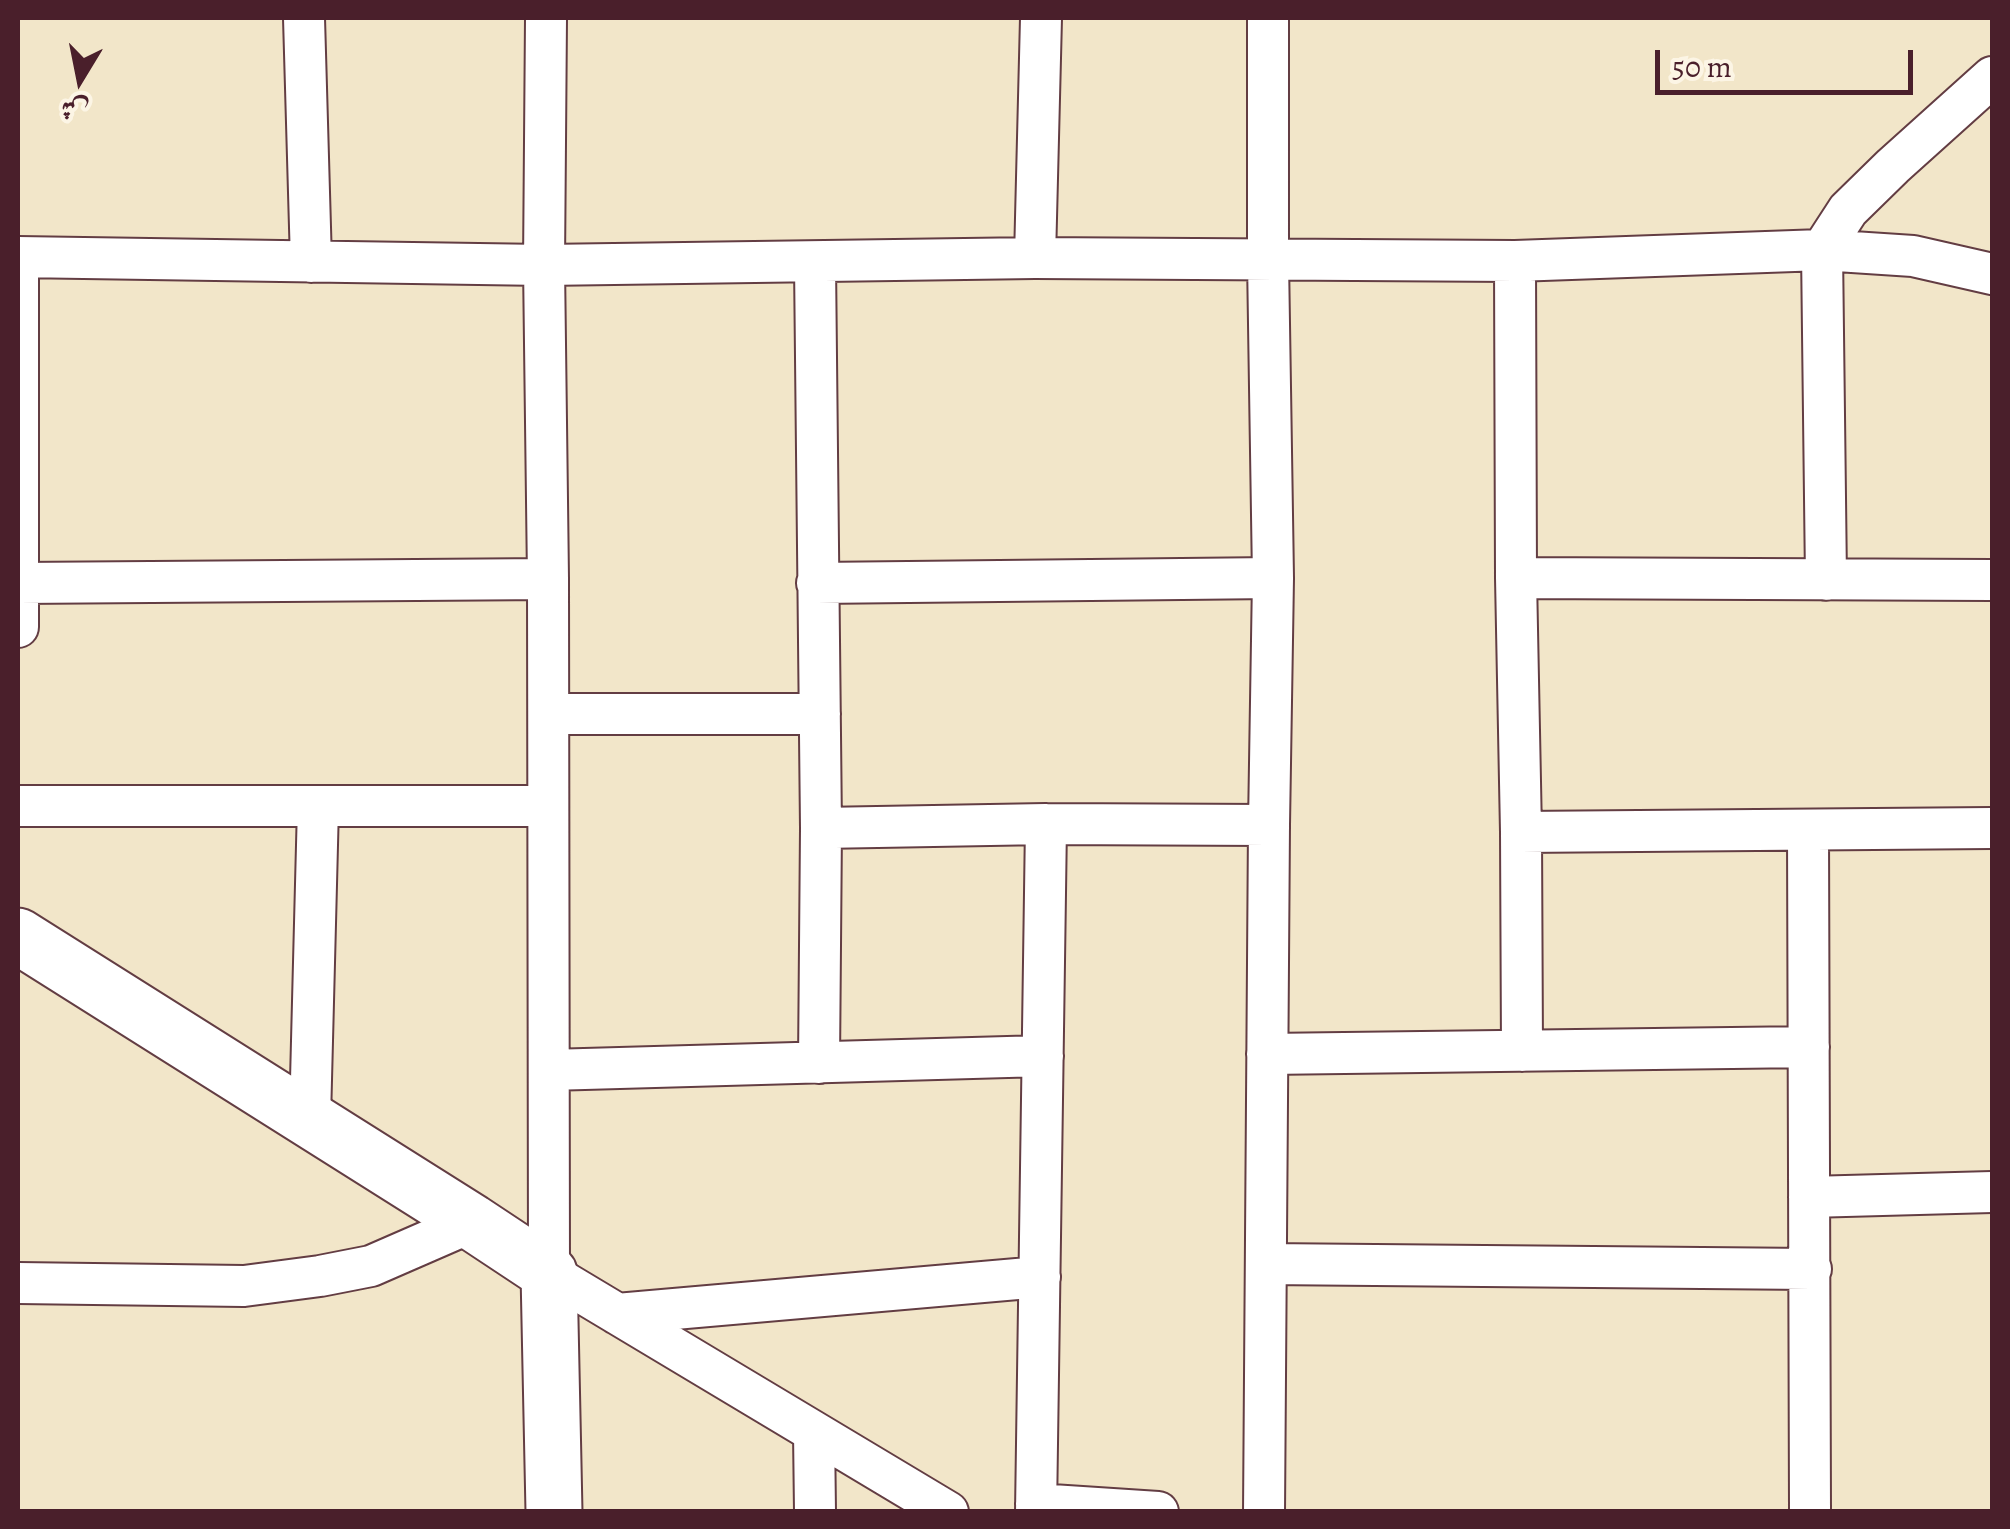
<!DOCTYPE html>
<meta charset="utf-8">
<style>
body{margin:0}
#map{position:relative;width:2010px;height:1529px;overflow:hidden;background:#f2e6c9;font-family:Alegreya,Amiri,serif}
canvas{display:block}
.frame{position:absolute;inset:0;border:20px solid #4a1f2b;pointer-events:none}
.north{position:absolute;left:30px;top:30px;width:100px;height:100px;-webkit-text-stroke:8px #fcf5e5;paint-order:stroke;rotate:190deg;font-size:28px;font-weight:700;line-height:40px;text-align:center;color:#4a1f2b}
.north::after{content:'';display:block;margin:auto;width:35px;height:45px;background:#4a1f2b;clip-path:polygon(50% 0,100% 100%,50% 72%,0 100%)}
.scale{position:absolute;left:1655px;top:50px;width:258px;height:45px;box-sizing:border-box;border:5px solid #4a1f2b;border-top:0;padding-left:12px;font-size:30px;line-height:35px;white-space:nowrap;color:#4a1f2b;-webkit-text-stroke:8px #fcf5e5;paint-order:stroke}
</style>
<div id="map">
<canvas width="2010" height="1529"></canvas>
<div class="frame"></div>
<div class="north">ش</div>
<div class="scale">50 m</div>
</div>
<script>
const context = document.querySelector('canvas').getContext('2d');
context.lineJoin = 'round';
function poly(rows) {
  const path = new Path2D();
  for (const r of rows) {
    path.moveTo(r[0], r[1]);
    for (let i = 2; i < r.length; i += 2) path.lineTo(r[i], r[i + 1]);
  }
  return path;
}
function strokePath(path, color, width, dash) {
  context.strokeStyle = color;
  context.lineWidth = width;
  context.lineCap = dash ? 'butt' : 'round';
  context.setLineDash(dash || []);
  context.stroke(path);
}
const street = poly([
 [304,18,311,262],
 [546,18,544,265,548,579,549,1273,948,1512],
 [18,257,544,265,1035,258,1515,261,1822,250,1913,256,1992,274],
 [1035,258,1041,18],
 [1515,261,1516,578,1521,832,1522,1051],
 [815,263,821,828,819,1063],
 [1516,578,1992,580],
 [1826,580,1822,250,1848,210,1893,166,1992,77],
 [19,583,548,579],
 [817,583,1273,578],
 [18,627,18,257],
 [549,714,820,714],
 [18,806,548,806],
 [821,828,1046,824,1269,825],
 [1808,830,1810,1512],
 [1521,832,1992,828],
 [1267,1054,1809,1047],
 [549,1070,1043,1056],
 [310,1119,318,806],
 [1809,1197,1992,1192],
 [1266,1264,1811,1269],
 [18,1283,244,1286,320,1276,371,1266,472,1222],
 [617,1314,1040,1277],
 [814,1432,815,1512],
 [1036,1504,1158,1512],
 [1036,1512,1046,824],
 [1264,1512,1269,825,1273,578,1268,260,1268,18]
]);
const secondary = poly([
 [18,936,472,1222,549,1273,554,1512]
]);
strokePath(street, '#633d43', 44);
strokePath(secondary, '#633d43', 59);
strokePath(street, '#fff', 40);
strokePath(secondary, '#fff', 55);
</script>
